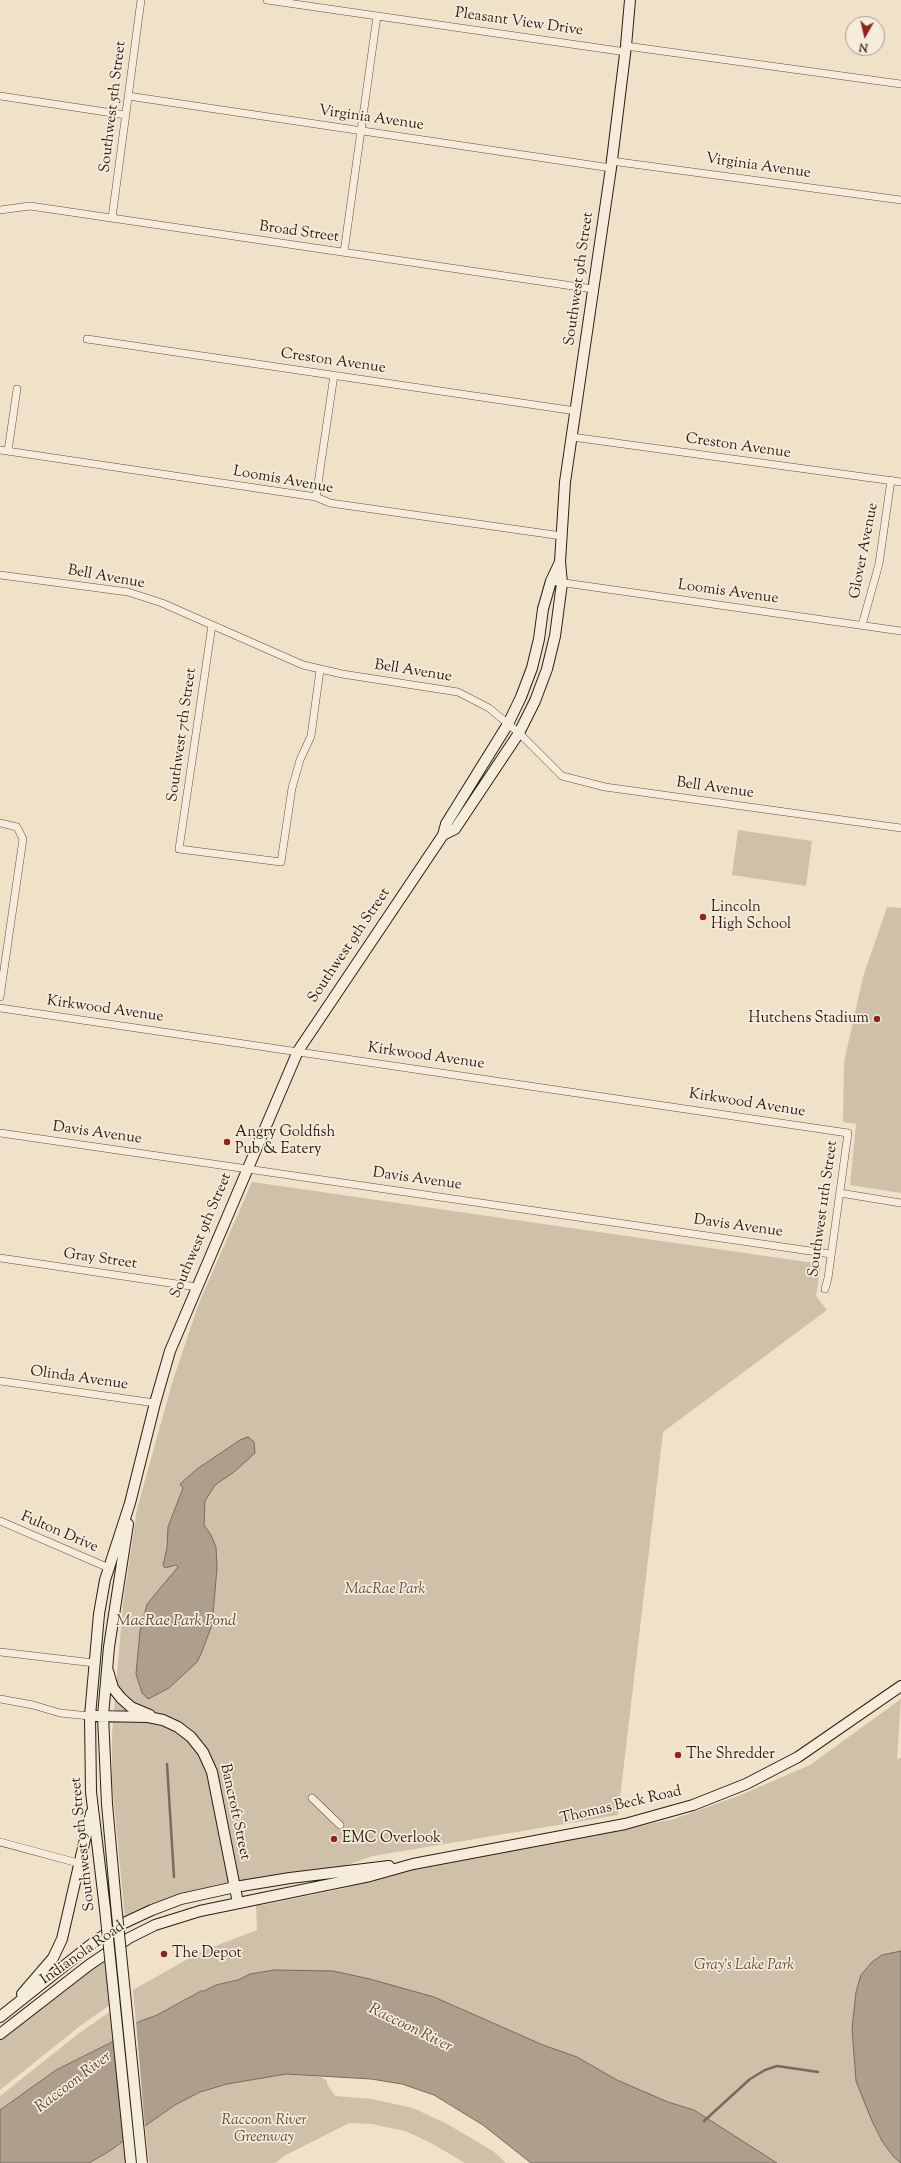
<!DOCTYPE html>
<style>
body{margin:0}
#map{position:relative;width:901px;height:2163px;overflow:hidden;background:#f0e1c9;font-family:"Sorts Mill Goudy",serif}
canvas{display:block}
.north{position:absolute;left:845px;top:16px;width:40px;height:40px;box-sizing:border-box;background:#f5ecdc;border:1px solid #a59a8c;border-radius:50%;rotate:188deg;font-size:11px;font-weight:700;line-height:16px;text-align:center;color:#2c1e13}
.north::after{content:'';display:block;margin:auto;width:14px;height:18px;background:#8f2418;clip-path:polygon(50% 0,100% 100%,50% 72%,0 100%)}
</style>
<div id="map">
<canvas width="901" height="2163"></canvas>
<div class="north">N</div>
</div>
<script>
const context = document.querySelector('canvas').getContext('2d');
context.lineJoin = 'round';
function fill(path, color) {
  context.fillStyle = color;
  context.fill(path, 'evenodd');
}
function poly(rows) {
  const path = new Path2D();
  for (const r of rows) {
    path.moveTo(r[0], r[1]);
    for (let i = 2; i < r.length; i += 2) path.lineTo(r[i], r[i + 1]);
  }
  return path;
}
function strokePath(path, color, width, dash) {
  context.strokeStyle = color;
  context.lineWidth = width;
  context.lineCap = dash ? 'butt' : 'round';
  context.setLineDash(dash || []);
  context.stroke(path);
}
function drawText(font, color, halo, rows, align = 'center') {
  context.font = font + ' "Sorts Mill Goudy",serif';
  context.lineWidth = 3.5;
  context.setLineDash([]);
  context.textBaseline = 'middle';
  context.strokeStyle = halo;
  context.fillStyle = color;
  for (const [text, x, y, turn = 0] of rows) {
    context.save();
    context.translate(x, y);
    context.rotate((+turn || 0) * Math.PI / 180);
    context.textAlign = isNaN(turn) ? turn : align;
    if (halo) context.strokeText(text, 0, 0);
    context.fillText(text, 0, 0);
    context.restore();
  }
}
fill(poly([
 [738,830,812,841,806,886,732,875],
 [887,907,901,908,901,1193,850,1185,856,1124,843,1122,844,1062,863,977],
 [252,1182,821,1264,816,1296,827,1310,663,1432,618,1815,373,1856,341,1867,258,1879,125,1918,112,1783,112,1734,123,1604,137,1509,173,1380,199,1303],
 [901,1699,897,1759,901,1758,901,2163,777,2163,756,2151,389,1985,370,1979,247,1976,238,1980,216,1985,204,1991,200,1991,175,2006,136,2024,133,1990,200,1952,257,1930,256,1905,263,1905,341,1889,403,1872,674,1819,738,1796,810,1765],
 [106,1961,111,2004,80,2026,0,2090,0,2041,90,1970],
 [111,2011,114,2041,56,2070,0,2110,0,2096,78,2034],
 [286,2074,321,2077,327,2081,327,2084,335,2096,372,2099,413,2108,447,2124,493,2151,506,2163,465,2163,431,2143,405,2131,372,2124,349,2123,284,2156,275,2163,149,2163,145,2126,175,2105,200,2092,227,2084],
 [123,2142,126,2163,89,2163,108,2152]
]), '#cfc0aa');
const water = poly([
 [248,1437,254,1442,255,1453,234,1472,215,1485,205,1501,204,1525,211,1535,216,1547,217,1568,212,1625,201,1654,197,1662,169,1688,148,1699,142,1693,136,1674,140,1631,147,1604,178,1567,176,1565,165,1568,163,1565,167,1548,168,1527,183,1488,180,1484,197,1469,240,1440,248,1437],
 [901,1951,901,2163,893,2156,882,2141,872,2121,856,2081,852,2029,856,1992,861,1975,872,1962,882,1955,901,1951],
 [274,1970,333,1971,370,1979,434,1997,543,2045,577,2057,617,2080,668,2102,694,2110,777,2163,531,2163,483,2125,434,2095,402,2084,371,2079,286,2074,227,2084,200,2092,175,2105,108,2152,89,2163,0,2163,0,2110,56,2070,114,2041,138,2022,157,2015,201,1991,204,1991,216,1985,238,1980,250,1974,274,1970]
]);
fill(water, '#ad9f8b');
strokePath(water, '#796b5b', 1);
fill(poly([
 [136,2021,145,2128,124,2144,114,2039]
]), '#f0e1c9');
strokePath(poly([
 [167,1764,174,1877],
 [704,2121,750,2079,765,2070,777,2066,818,2072]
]), '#796b5b', 2.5);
const street = poly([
 [267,0,626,52],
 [626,46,901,84],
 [0,96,126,115],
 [128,96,611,168],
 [611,161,901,200],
 [0,210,30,206,593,289],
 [112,218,141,0],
 [344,252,377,16],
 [87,339,576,411],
 [572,437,901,482],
 [0,450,316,497,330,503,562,536],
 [8,451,17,389],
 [316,497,334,375],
 [0,575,128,592,162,603,303,665,342,674,458,692,489,708,519,733,562,776,605,787,901,828],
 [551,581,901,631],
 [212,625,179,849,281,862,292,788,300,760,311,736,320,670],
 [862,625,879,564,891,480],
 [0,823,17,827,23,839,0,997],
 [0,1008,848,1133,828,1278,825,1289],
 [0,1133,831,1254],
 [840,1193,901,1203],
 [0,1258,197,1287],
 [0,1381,155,1403],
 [0,1521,109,1568],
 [0,1652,94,1663],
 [0,1699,33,1705,60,1713,90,1716],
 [312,1798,340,1825],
 [0,1842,78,1863]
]);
const secondary = poly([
 [443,835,455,829,519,733,535,701,547,669,555,636,562,583,560,562,565,482,611,168,626,46,630,0],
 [108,1671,113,1688,121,1698,131,1707,150,1715],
 [96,1716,148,1717,163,1720,178,1727,191,1737,203,1752,212,1772,238,1903],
 [116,1904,107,1804,103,1716,109,1647,128,1524],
 [105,1909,91,1792,90,1716,99,1614,105,1580,130,1503,155,1403,170,1351,298,1051,443,835,446,824,508,724,521,697,532,668,539,639,543,609,551,581,560,562],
 [22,1994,53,1958,62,1939,91,1813],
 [0,2017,98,1939,124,1923,152,1910,181,1899,235,1887,290,1878,389,1866],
 [0,2034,89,1965,129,1938,155,1925,200,1911,370,1876,413,1864,625,1824,693,1805,746,1784,798,1757,901,1686]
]);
strokePath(street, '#5d4f40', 8);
strokePath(secondary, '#2c1e13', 12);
strokePath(street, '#f5ecdc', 7);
strokePath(secondary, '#f5ecdc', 10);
const secondaryBridge = poly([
 [116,1904,142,2163],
 [105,1909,131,2163]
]);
strokePath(secondaryBridge, '#2c1e13', 12, []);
strokePath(secondaryBridge, '#f5ecdc', 10);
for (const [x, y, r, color] of [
 [703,917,4,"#8f2418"],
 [877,1019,4,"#8f2418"],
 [227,1142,4,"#8f2418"],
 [678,1755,4,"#8f2418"],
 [334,1839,4,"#8f2418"],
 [164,1954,4,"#8f2418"]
]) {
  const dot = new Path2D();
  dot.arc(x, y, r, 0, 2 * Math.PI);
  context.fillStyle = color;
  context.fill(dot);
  strokePath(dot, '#f5ecdc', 1.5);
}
drawText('15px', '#2c1e13', '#f5ecdc', [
 ["Pleasant View Drive",519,23,8],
 ["Southwest 5th Street",114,107,-83],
 ["Virginia Avenue",371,119,8],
 ["Virginia Avenue",758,167,8],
 ["Broad Street",299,233,8],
 ["Southwest 9th Street",580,279,-82],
 ["Creston Avenue",333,362,8],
 ["Creston Avenue",738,447,8],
 ["Loomis Avenue",283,481,10],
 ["Glover Avenue",865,551,-79],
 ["Bell Avenue",106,578,10],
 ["Loomis Avenue",728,593,8],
 ["Bell Avenue",413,672,9],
 ["Southwest 7th Street",183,735,-82],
 ["Bell Avenue",715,789,8],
 ["Southwest 9th Street",350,946,-56],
 ["Kirkwood Avenue",105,1010,8],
 ["Kirkwood Avenue",426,1057,8],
 ["Kirkwood Avenue",747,1104,9],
 ["Davis Avenue",97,1134,8],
 ["Davis Avenue",417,1180,8],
 ["Southwest 11th Street",824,1209,-82],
 ["Davis Avenue",738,1227,8],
 ["Southwest 9th Street",202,1236,-67],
 ["Gray Street",100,1260,8],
 ["Olinda Avenue",79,1379,8],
 ["Fulton Drive",59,1533,23],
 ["Thomas Beck Road",621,1806,-13],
 ["Bancroft Street",234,1812,78],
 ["Southwest 9th Street",84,1844,-96],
 ["Indianola Road",83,1954,-35]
]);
drawText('15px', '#2c1e13', '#f5ecdc', [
 ["Lincoln",711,908],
 ["High School",711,925],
 ["Hutchens Stadium",869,1019,"right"],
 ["Angry Goldfish",235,1133],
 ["Pub & Eatery",235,1150],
 ["The Shredder",686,1755],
 ["EMC Overlook",342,1839],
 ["The Depot",172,1954]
], 'left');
drawText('italic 15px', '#5d4f40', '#f5ecdc', [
 ["MacRae Park",385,1590],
 ["Gray's Lake Park",744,1966],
 ["Raccoon River",264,2121],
 ["Greenway",264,2138]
]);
drawText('italic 16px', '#594b3d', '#f5ecdc', [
 ["MacRae Park Pond",176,1622],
 ["Raccoon River",410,2029,26],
 ["Raccoon River",74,2083,-37]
]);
</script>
